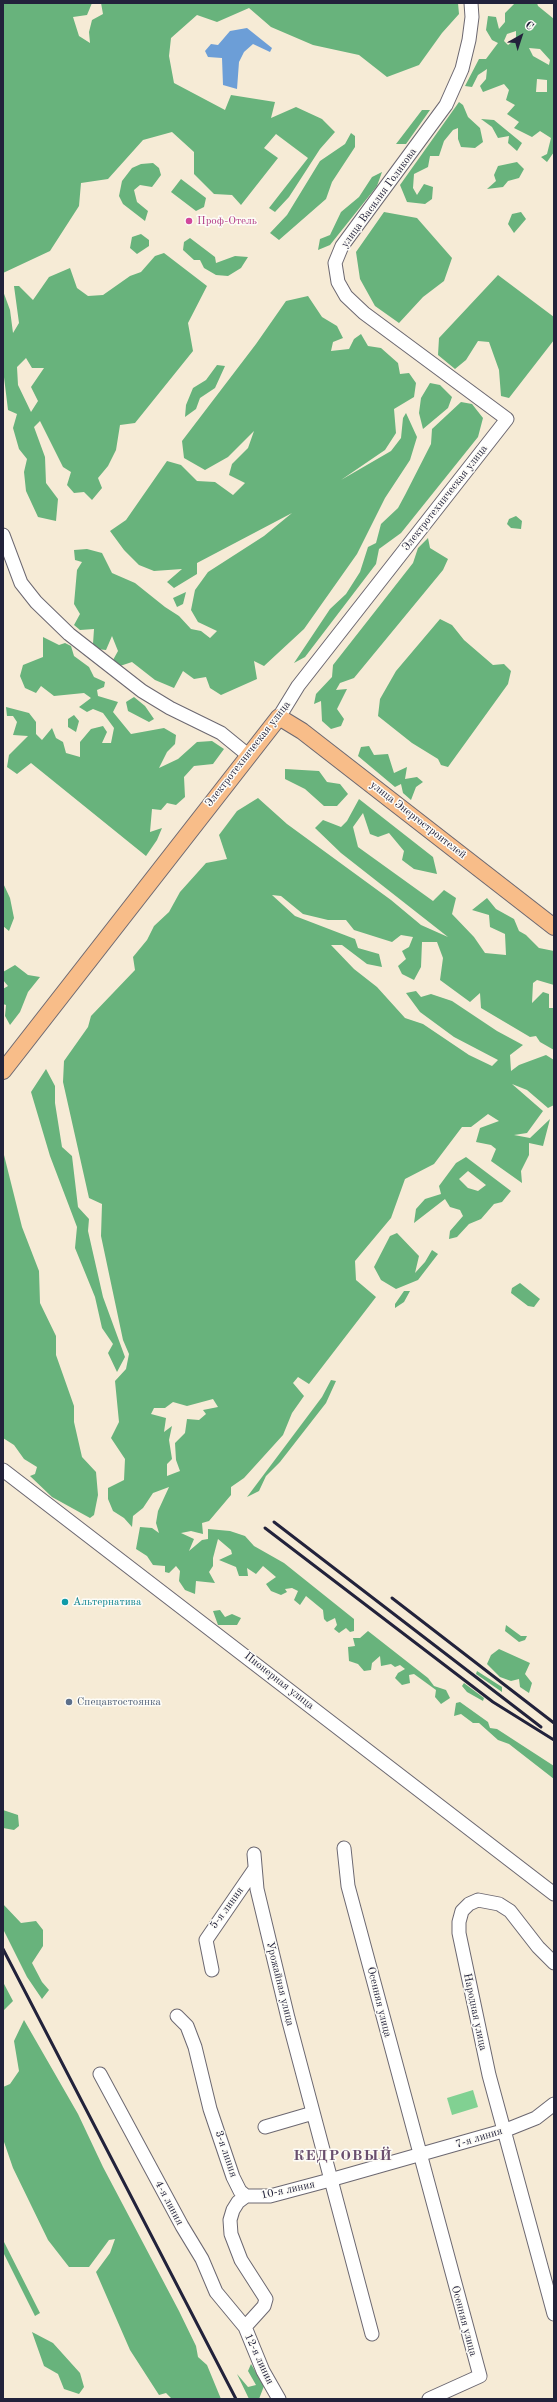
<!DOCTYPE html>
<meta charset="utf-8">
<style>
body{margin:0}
#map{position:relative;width:557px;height:2402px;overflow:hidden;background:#f6ebd6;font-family:"Old Standard TT",serif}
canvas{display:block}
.frame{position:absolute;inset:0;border:4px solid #22223b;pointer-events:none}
.north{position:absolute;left:501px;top:16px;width:40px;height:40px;-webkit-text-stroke:3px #fdfcf7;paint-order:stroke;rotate:39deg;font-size:11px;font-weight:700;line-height:16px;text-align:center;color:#22223b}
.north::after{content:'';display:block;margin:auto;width:14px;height:18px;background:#22223b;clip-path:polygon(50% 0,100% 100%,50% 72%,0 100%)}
</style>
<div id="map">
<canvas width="557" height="2402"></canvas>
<div class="frame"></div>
<div class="north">С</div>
</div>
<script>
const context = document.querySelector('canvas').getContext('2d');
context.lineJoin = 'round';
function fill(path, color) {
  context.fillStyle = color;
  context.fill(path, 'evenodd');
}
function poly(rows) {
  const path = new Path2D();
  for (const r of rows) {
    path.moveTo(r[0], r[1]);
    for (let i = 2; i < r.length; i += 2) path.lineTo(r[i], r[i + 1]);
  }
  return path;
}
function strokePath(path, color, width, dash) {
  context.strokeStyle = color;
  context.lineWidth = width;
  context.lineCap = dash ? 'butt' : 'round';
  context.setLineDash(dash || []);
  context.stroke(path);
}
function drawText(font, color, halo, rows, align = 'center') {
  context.font = font + ' "Old Standard TT",serif';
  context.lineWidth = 3;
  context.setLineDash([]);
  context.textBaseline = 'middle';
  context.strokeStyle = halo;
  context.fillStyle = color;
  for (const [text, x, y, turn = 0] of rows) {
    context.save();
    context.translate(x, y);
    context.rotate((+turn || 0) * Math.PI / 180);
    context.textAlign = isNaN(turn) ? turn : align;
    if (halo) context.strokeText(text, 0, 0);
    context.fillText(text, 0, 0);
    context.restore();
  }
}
fill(poly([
 [473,2090,478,2107,452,2115,447,2098]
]), '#81d192');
fill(poly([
 [3,3,92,3,87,15,73,17,79,36,90,43,89,32,92,20,103,14,101,3,458,3,459,14,442,33,419,65,387,77,359,55,313,45,271,27,249,8,217,22,197,15,171,38,169,56,174,83,225,110,231,95,275,102,271,118,296,107,322,119,335,132,320,149,289,197,275,212,269,208,308,158,276,134,264,148,278,158,241,205,232,195,214,194,194,174,194,152,172,132,143,140,108,179,81,183,79,206,50,251,3,273],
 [515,3,537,3,538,6,554,19,554,152,547,162,541,157,547,154,551,138,540,131,532,137,514,128,519,122,507,114,515,105,506,100,509,90,504,84,483,92,480,86,486,79,487,69,478,75,472,87,465,86,479,59,486,59,498,43,492,40,486,30,488,16,496,17,499,29,505,22,505,13],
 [516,31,516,39,508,45,504,41,507,34],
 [529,48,540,49,550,60,549,65,533,56],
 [537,79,547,80,547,92,536,92],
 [459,102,463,105,468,117,480,128,483,142,475,148,461,147,458,139,458,128,453,130,444,141,439,156,430,156,428,167,414,174,413,188,417,195,424,184,433,187,432,199,425,204,407,202,400,185],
 [422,110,430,110,406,144,396,144],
 [481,119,494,120,522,143,517,151,508,143,509,136,498,138,492,127],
 [351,133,355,136,355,147,332,182,326,199,279,240,270,233,287,215,320,161,345,144],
 [517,162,524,169,519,178,508,181,503,187,487,189,496,181,494,175,498,166],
 [153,163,159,168,161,175,152,187,140,185,134,190,137,202,148,211,145,221,123,204,119,196,122,181,132,168,141,164],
 [382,172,377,186,330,245,318,250,320,239,330,235,341,212,359,197,372,177],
 [181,179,206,198,204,207,196,211,171,192],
 [384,212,417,218,452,258,444,281,423,297,399,323,375,306,360,279,356,252],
 [521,212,526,219,514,233,508,224,512,214],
 [141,234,149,240,149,246,137,254,130,248,132,237],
 [190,238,215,257,216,263,235,256,248,257,241,268,228,276,216,275,204,268,200,260,194,260,183,250,184,242],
 [164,253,207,286,188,323,193,351,135,423,120,425,116,450,108,466,98,478,102,488,92,500,84,492,74,493,67,485,71,472,63,467,40,421,34,427,45,457,46,483,58,499,56,521,38,517,26,491,24,472,27,459,19,449,13,428,17,414,8,410,3,369,3,291,10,310,13,333,19,323,14,286,19,286,33,300,49,277,70,268,77,288,88,296,103,295,130,276,141,272,155,256],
 [26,358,32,368,44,368,31,387,38,401,31,412,18,385,17,367],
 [498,275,554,317,554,340,509,398,501,396,499,370,489,342,478,341,466,360,455,369,438,355,439,338],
 [308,296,322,317,337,326,343,338,333,342,331,351,349,349,354,339,361,334,368,346,381,348,398,363,400,374,409,373,416,383,414,397,394,409,396,433,385,450,341,480,391,451,401,438,403,418,406,413,417,437,410,460,385,498,357,554,304,629,264,666,254,661,257,679,221,695,210,688,206,677,194,679,183,671,174,688,155,680,132,662,120,666,113,660,118,651,112,636,106,650,97,649,93,644,94,629,80,630,74,625,80,614,74,604,77,570,82,562,75,560,74,550,87,549,102,553,112,573,135,583,165,607,179,616,191,629,201,631,210,638,217,631,198,622,191,610,195,590,208,572,264,536,292,513,197,563,197,574,174,588,167,582,182,569,154,571,139,565,124,550,110,531,126,520,167,461,181,465,197,481,215,482,233,495,245,483,229,475,232,464,248,448,254,431,228,457,205,470,184,458,182,441,256,344,286,301],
 [217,365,225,366,215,388,200,398,196,409,185,417,186,405,193,388,206,380],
 [430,383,440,385,452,397,448,408,423,429,419,413,421,398],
 [461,402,472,404,483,418,478,437,401,533,379,549,376,564,305,657,294,663,330,609,346,594,360,572,368,547,376,543,381,524,398,508,405,495,431,444,432,429],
 [516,516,522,521,521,529,511,528,507,524,509,519],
 [428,538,430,548,448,559,443,570,354,678,340,683,336,690,347,689,337,709,344,719,341,726,331,729,322,721,321,701,314,704,316,694,332,677,333,665,413,563,418,548],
 [186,592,183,604,177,607,173,598],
 [440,619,452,625,464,640,493,665,504,664,511,671,508,684,448,767,441,765,438,759,412,743,378,716,380,699,396,671],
 [43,637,59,645,65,643,71,646,74,656,89,667,94,677,105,682,104,687,97,690,98,696,118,702,113,712,131,734,164,728,176,735,175,744,167,752,159,768,178,759,197,742,212,741,224,749,213,764,194,766,184,777,185,797,176,805,167,803,161,810,152,809,150,832,162,828,157,840,146,856,31,763,17,774,7,767,9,755,28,736,13,735,17,722,13,716,7,716,6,707,29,713,36,722,36,734,42,740,52,728,56,738,63,742,66,753,80,757,80,742,91,729,103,726,107,732,102,743,111,743,114,728,103,713,93,709,87,712,79,707,91,698,84,693,54,696,41,686,36,693,25,688,20,676,23,665,43,657],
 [134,697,145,706,154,719,149,722,128,711,126,702],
 [74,715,79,721,76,732,68,727,68,719],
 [369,746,374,755,388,754,394,773,407,767,405,779,417,777,423,782,416,787,411,800,403,793,401,784,395,787,358,756,361,747],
 [285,769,319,771,327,782,340,784,348,794,337,806,324,806,305,789,285,779],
 [258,798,287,824,391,900,421,925,448,937,341,853,315,828,323,820,341,827,347,821,359,799,433,857,437,874,414,869,402,860,404,851,389,833,378,837,370,834,363,813,353,827,358,847,433,901,444,890,456,898,452,914,474,937,485,953,506,955,505,934,490,927,489,915,472,910,487,898,496,909,514,919,519,931,526,935,539,948,554,951,554,985,537,980,533,983,532,1003,543,992,549,994,549,1008,554,1008,554,1050,540,1042,536,1036,530,1037,481,1008,480,993,470,1002,440,980,443,958,437,942,422,942,421,967,414,980,402,974,398,966,406,959,402,951,409,947,413,937,401,935,392,942,354,930,346,920,328,920,303,914,281,896,272,895,295,916,355,939,358,948,379,954,382,967,367,964,342,945,331,945,354,969,377,987,405,1018,423,1024,469,1055,492,1066,498,1060,454,1037,420,1012,406,993,416,991,421,997,431,994,452,1001,497,1031,523,1045,510,1055,511,1071,519,1065,546,1055,554,1060,554,1105,548,1108,527,1090,512,1084,543,1111,527,1133,514,1135,530,1138,550,1119,543,1146,529,1143,529,1155,521,1171,522,1183,491,1161,496,1149,491,1145,476,1142,480,1128,499,1121,488,1114,471,1127,462,1127,434,1164,405,1179,391,1218,355,1261,356,1280,376,1297,309,1384,298,1377,293,1383,304,1396,292,1413,283,1435,244,1478,231,1487,231,1495,209,1521,202,1523,203,1534,191,1531,181,1533,194,1539,189,1551,202,1540,208,1539,208,1529,230,1531,245,1536,254,1546,284,1563,354,1619,354,1631,350,1632,346,1628,339,1633,334,1629,337,1625,335,1618,327,1622,324,1619,323,1610,306,1596,300,1605,294,1600,298,1591,292,1588,285,1589,287,1592,281,1595,271,1591,266,1584,276,1577,263,1566,256,1574,247,1568,248,1576,239,1576,236,1567,219,1560,232,1554,231,1550,218,1539,213,1558,213,1566,209,1572,215,1583,196,1581,195,1594,185,1590,179,1581,180,1571,176,1566,169,1573,165,1572,165,1566,153,1565,147,1556,136,1549,140,1527,152,1528,159,1533,156,1523,158,1511,169,1487,153,1493,143,1508,133,1516,132,1527,124,1518,113,1511,108,1499,108,1488,124,1480,125,1459,111,1438,119,1422,115,1381,126,1369,129,1354,123,1340,101,1236,102,1204,89,1198,63,1082,64,1061,88,1027,91,1016,135,970,133,957,147,940,154,926,169,912,180,892,206,863,227,859,219,835,237,811],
 [213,1399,218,1407,203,1410,206,1414,199,1420,187,1419,185,1433,175,1443,176,1460,180,1471,167,1476,167,1464,172,1459,169,1440,172,1426,164,1432,166,1418,151,1414,154,1408,165,1408,173,1402,187,1406],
 [3,883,10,898,14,918,9,931,3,926],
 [15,965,28,975,40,977,28,992,20,1012,10,1025,5,1016,6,1005,3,1004,3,989,8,986,3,980,3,972],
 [46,1069,55,1086,55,1103,62,1147,72,1156,78,1207,89,1219,88,1231,103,1297,125,1357,117,1372,108,1353,113,1344,102,1328,95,1297,75,1248,77,1227,50,1156,31,1092],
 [3,1151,22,1227,39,1271,40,1303,56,1336,56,1355,74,1406,74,1422,82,1457,96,1472,98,1495,94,1515,90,1518,52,1497,30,1476,35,1474,37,1467,24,1459,14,1445,3,1438],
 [466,1157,511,1191,502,1202,494,1204,481,1219,469,1224,457,1237,449,1239,450,1231,463,1216,460,1210,450,1207,445,1199,414,1223,416,1209,425,1199,441,1194,439,1186,456,1163],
 [468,1171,486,1185,478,1191,468,1188,459,1179],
 [397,1233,419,1256,415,1273,425,1262,432,1250,438,1254,418,1280,396,1289,381,1280,374,1267,390,1236],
 [520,1283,540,1299,534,1307,528,1306,511,1293,512,1288],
 [404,1291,410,1291,404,1302,395,1308,395,1304],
 [331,1380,336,1381,326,1403,280,1462,266,1476,259,1491,247,1497,322,1397],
 [220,1610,225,1617,232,1614,241,1618,237,1625,218,1625,213,1611],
 [506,1625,521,1636,527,1636,525,1640,519,1642,505,1631],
 [368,1631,428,1678,434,1686,446,1690,450,1698,441,1704,435,1697,436,1690,414,1674,409,1675,410,1683,402,1685,395,1678,398,1673,405,1669,400,1665,395,1667,391,1664,381,1666,380,1656,372,1663,371,1670,364,1671,358,1664,349,1661,348,1647,355,1646,353,1638,360,1638],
 [499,1649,530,1663,525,1674,532,1683,529,1693,520,1687,519,1679,511,1681,500,1677,487,1664,491,1655],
 [477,1671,502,1687,502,1692,476,1674],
 [464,1683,484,1698,483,1701,467,1692,462,1686],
 [460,1702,488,1722,490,1728,497,1729,554,1766,554,1779,509,1744,498,1740,479,1723,473,1723,461,1714,454,1716,456,1703],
 [3,1810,18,1815,19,1826,14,1830,3,1828],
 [3,1904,21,1923,36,1921,43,1930,43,1946,32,1963,42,1982,49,1990,42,1999,27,1977,3,1929],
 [3,1982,13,2001,3,2011],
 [24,2020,78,2114,103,2167,179,2311,196,2346,198,2357,207,2365,221,2399,172,2399,166,2393,159,2395,130,2350,96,2272,110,2253,115,2239,109,2240,89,2267,69,2267,48,2240,13,2168,3,2139,3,2087,10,2084,19,2071,14,2041],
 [3,2240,40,2313,35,2316,3,2252],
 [32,2332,53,2343,80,2373,84,2387,79,2394,64,2389,58,2374,44,2366],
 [251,2364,264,2386,259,2399,249,2399,237,2374,248,2387,256,2385,248,2371]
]), '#68b37c');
fill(poly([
 [247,28,272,48,270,52,253,44,244,52,239,62,237,89,223,85,222,58,208,57,205,51,211,44,218,45,230,31]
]), '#6c9ed7');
const minor = poly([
 [3,535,21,583,36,602,69,634,142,691,170,708,221,733,248,755],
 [279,717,298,686,507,419,364,313,346,296,338,282,335,263,342,246,446,105,462,69,469,40,472,17,471,3],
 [3,1470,554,1894],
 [344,1848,348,1886,480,2376,429,2399],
 [254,1854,257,1889,288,2018,372,2334],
 [554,1963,538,1947,510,1911,499,1904,478,1900,469,1904,462,1911,459,1922,459,1933,489,2075,554,2314],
 [212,1970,206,1940,254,1870],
 [177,2016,187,2026,195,2047,210,2109,233,2177,240,2191,246,2196],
 [100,2074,182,2226,202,2259,216,2292,245,2327],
 [265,2127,313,2113],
 [246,2196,270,2196,330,2180,506,2130,536,2118,554,2104],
 [246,2196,238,2202,233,2210,230,2220,231,2234,241,2260,266,2299,264,2306,245,2327,263,2371,279,2399]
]);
const major = poly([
 [3,1071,279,717,302,731,554,927]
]);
strokePath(minor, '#6c6871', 15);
strokePath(major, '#6c6871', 18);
strokePath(minor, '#fff', 13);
strokePath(major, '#f8bd89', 16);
strokePath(poly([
 [274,1522,541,1727],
 [265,1528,493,1702,554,1740],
 [392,1598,554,1723],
 [3,1949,236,2399]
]), '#22223b', 3);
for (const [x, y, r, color] of [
 [189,221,4,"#d1479c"],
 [65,1602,4,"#0f9aa8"],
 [69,1702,4,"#5c6f8a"]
]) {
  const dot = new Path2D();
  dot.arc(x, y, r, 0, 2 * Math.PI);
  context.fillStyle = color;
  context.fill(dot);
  strokePath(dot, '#fdfcf7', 1.5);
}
drawText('11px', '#22223b', '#fdfcf7', [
 ["улица Василия Голикова",379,198,-54],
 ["Электротехническая улица",445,498,-52],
 ["Электротехническая улица",248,754,-52],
 ["улица Энергостроителей",418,820,38],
 ["Пионерная улица",279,1681,38],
 ["5-я линия",227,1908,-54],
 ["Урожайная улица",280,1984,76],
 ["Осенняя улица",379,2002,76],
 ["Народная улица",475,2012,78],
 ["7-я линия",479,2138,-17],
 ["3-я линия",226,2154,71],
 ["10-я линия",288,2190,-12],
 ["4-я линия",169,2203,62],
 ["Осенняя улица",464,2321,75],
 ["12-я линия",259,2359,65]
]);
drawText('11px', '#b23c85', '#fdfcf7', [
 ["Проф-Отель",197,221]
], 'left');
drawText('11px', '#0d838f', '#fdfcf7', [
 ["Альтернатива",73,1602]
], 'left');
drawText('11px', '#4e5e75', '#fdfcf7', [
 ["Спецавтостоянка",77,1702]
], 'left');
context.letterSpacing = '1px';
drawText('bold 15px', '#694e6d', '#fdfcf7', [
 ["КЕДРОВЫЙ",343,2156]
]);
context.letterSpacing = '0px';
</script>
